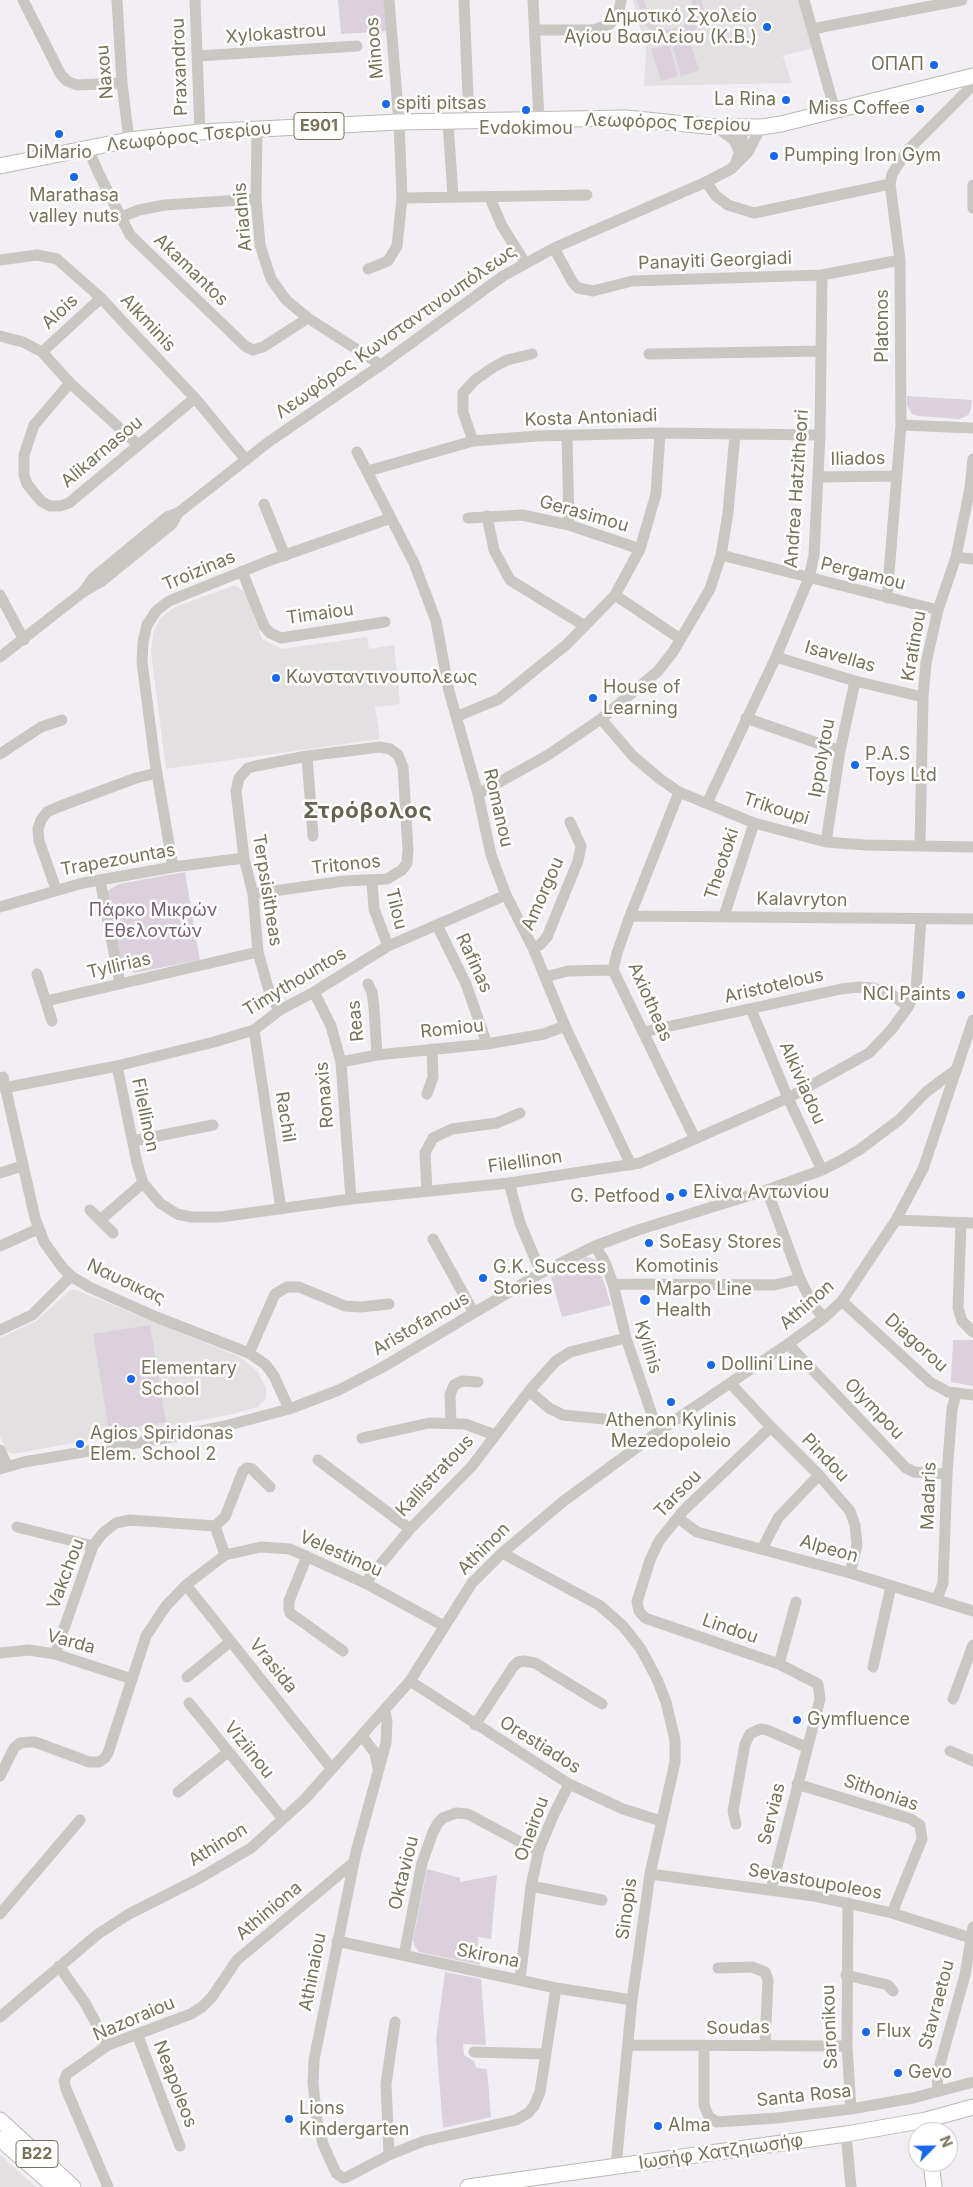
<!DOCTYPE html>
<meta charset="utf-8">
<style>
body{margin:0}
#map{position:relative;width:973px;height:2187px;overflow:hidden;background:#f1eff4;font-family:Inter,sans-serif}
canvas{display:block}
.north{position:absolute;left:908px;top:2122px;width:50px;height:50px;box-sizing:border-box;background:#fff;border:1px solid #c9c7bd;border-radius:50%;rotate:67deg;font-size:14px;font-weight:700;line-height:20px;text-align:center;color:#787259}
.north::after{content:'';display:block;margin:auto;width:18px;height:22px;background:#1768ec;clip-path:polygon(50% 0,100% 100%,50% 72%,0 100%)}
</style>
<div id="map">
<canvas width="973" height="2187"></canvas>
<div class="north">N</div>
</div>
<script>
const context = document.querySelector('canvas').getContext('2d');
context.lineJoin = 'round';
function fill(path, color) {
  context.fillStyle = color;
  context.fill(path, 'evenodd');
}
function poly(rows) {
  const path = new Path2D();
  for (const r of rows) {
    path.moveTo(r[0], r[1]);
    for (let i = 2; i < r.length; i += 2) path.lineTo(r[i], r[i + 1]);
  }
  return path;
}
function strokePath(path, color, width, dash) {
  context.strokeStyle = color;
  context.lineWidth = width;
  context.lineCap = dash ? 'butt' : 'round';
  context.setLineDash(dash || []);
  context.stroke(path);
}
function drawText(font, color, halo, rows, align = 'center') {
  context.font = font + ' Inter,sans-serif';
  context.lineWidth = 5;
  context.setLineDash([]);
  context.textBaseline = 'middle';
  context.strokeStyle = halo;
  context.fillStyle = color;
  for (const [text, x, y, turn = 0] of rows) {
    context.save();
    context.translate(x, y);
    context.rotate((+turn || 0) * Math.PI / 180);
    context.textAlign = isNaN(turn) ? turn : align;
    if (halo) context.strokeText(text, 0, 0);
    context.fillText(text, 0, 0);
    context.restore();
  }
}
fill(poly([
 [633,0,800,0,813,48,783,56,792,83,644,86,646,51],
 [235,585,245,592,262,639,282,649,367,637,369,649,394,645,400,704,375,707,380,739,166,769,151,652,153,633,160,619,173,608],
 [70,1290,76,1290,242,1358,257,1371,266,1388,266,1398,258,1407,229,1415,13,1454,6,1451,0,1436,0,1338,36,1321],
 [0,2155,36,2187,0,2187]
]), '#e3e0e2');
fill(poly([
 [338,0,386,0,390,31,341,34],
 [637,0,644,0,649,17,655,24,669,30,683,26,688,22,692,13,692,0,701,0,708,25,678,36,667,37,658,35,644,24],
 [689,39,699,70,681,76,672,44],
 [669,44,678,76,661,81,651,49],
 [907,396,972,400,971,409,968,415,960,419,918,416,912,414,907,405],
 [185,872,200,960,134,973,119,960,107,891,119,884],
 [586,1257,597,1260,611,1305,562,1317,551,1277],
 [150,1325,166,1422,109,1431,93,1334],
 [953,1340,973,1340,973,1386,951,1382],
 [427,1869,460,1878,460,1882,497,1875,491,1939,478,1937,480,1965,419,1952,415,1947,413,1940],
 [445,1972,481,1979,486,2045,463,2044,464,2055,474,2061,476,2068,487,2069,491,2117,443,2128,436,2039]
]), '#dbd0db');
const major = poly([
 [0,166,129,140,200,132,399,122,626,118,716,127,761,127,781,124,973,76],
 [0,2120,73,2187],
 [0,2139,55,2187],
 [931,2162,934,2187],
 [468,2187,846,2134,926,2120,973,2107]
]);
strokePath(major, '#bab9b2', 17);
strokePath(poly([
 [23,0,61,75,67,81,77,85,122,83],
 [117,0,122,83,129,140],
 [195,0,200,132],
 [464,0,469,121],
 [533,0,539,120],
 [804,0,835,111],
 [812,29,962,0],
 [535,30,594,30,610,24,619,12,621,0],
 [197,56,357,46],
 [448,122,453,197],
 [716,127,734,140,740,153],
 [257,129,256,199,260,245,271,279,286,300,308,318,381,365],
 [88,149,99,174,130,235,245,346,253,350,263,347,308,318],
 [736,162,742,145,742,128],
 [706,182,716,196,728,205,754,213,890,184],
 [973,185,973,208],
 [402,198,587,195],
 [490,198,502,226,525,263],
 [121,217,139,210,165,205,256,199],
 [554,248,573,283,578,288,593,291,632,281,822,275,900,260],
 [0,260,37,255,57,259,101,298,125,324,195,398,246,460],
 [368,269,388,261,397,246,402,198,399,122,389,0],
 [0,336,23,342,42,352,70,383,137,444],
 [42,352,101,298],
 [649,354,820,351],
 [70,383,34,425,24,455,24,475,27,484,41,501,50,506,60,506,69,503,195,398],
 [901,425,973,428],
 [567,435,569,525],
 [473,441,463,412,463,393,475,380,492,368,507,360,532,354],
 [357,452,414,563,436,621,449,691,478,794,491,855,506,895,533,948,565,1026,631,1165],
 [368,471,473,441,537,436,660,433,820,435],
 [819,477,897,476],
 [264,504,285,556],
 [487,516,494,550,510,580,585,626],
 [468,518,522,515,569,525,640,549],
 [721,555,938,610],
 [956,557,973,559],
 [242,571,264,626,270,633,281,638,385,622],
 [83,592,93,578,167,517,178,513,270,441,381,365,503,276,554,248,706,182,731,169,748,152,761,127],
 [0,595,24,640],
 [615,595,679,638],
 [887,598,901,425,900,260,890,184,892,174,907,151,973,85],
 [0,657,83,592,102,581,172,524,178,513],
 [776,657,855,681,923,697],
 [458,716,499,699,566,645,615,595,640,549,656,494,660,433],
 [746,718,840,751],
 [601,719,633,756,660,779,679,792,754,823,826,842,865,845,973,847],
 [0,754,41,727,62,720],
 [307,756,313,836],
 [679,792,630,916,617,953,613,970,695,1139],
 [478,794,548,755,601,719,658,671,673,652,710,589,721,555,728,513,735,434],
 [707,803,776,657,809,578,814,555,820,435,822,275],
 [826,842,840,751,855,681],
 [920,845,923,697,926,663,938,610,956,557,970,488,973,459],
 [173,867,155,762,142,662,143,642,147,625,156,611,169,601,268,561,391,518],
 [100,880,120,984],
 [372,881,374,909,388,946],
 [56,889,39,841,38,829,41,820,47,812,58,807,136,778,157,773],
 [253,894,344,881,387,879,402,870,407,863,408,849,403,767,398,755,390,749,380,747,307,756,256,766,248,768,239,778,236,791,244,858,253,894,258,952,271,998,280,1010],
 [0,907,83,883,173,867,244,858],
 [630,916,973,919],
 [724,916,754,823],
 [437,925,466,984,487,1044],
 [533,948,540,945,547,937,578,861,581,846,570,822],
 [37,974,52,1021],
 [545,977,568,971,613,970],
 [368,984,372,992,374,1008,377,1055],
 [314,992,331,1026,341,1062,351,1199],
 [46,1001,258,952],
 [751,1009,788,1098,822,1170],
 [254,1030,281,1209],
 [643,1032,841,989,859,987,873,988,891,994,908,1007],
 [341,1062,377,1055,487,1044,544,1034,565,1026],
 [117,1066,137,1163,143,1183,160,1203,177,1214,191,1217,220,1217,351,1199,509,1183,640,1163,788,1098,869,1053,892,1029,908,1007,916,991,921,919],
 [3,1077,35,1218,44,1242,62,1267,71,1276,89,1287,156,1317,249,1353,266,1365,274,1376,289,1409],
 [4,1088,117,1066,214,1042,254,1030,280,1010,314,992,388,946,506,895],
 [427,1094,433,1077,432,1049],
 [133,1141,213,1125],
 [0,1173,22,1166],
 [509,1183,520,1223,541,1273],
 [767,1190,800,1279,813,1305,824,1318],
 [427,1191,425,1153,433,1138,452,1129,497,1123,520,1113],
 [90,1210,113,1233],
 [100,1220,143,1183],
 [896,1220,973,1223],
 [961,1223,958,1308,962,1321,973,1332],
 [433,1239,474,1313],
 [0,1246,38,1229],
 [595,1246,605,1262,613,1284,626,1338,653,1418,662,1429],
 [613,1284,774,1285,800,1279],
 [842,1301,930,1382,948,1392,973,1395],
 [0,1330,32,1315,71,1276],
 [788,1344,906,1468,914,1472,947,1474],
 [249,1353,275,1294,287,1287,299,1287,345,1306,361,1307,389,1304],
 [730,1383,771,1427,819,1475,850,1511,855,1525,857,1545,850,1573],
 [529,1391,549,1408,563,1415,604,1419],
 [451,1423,450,1395,454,1385,462,1381,478,1382],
 [362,1438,429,1423,465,1424,495,1435],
 [0,1450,7,1466],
 [318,1460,410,1529],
 [0,1469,24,1462,166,1438,225,1426,289,1409,339,1390,383,1367,541,1273,595,1246,638,1230,767,1190,822,1170,840,1161,859,1150,899,1120,926,1092,957,1069],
 [678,1518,697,1532,850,1573,973,1611],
 [215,1526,225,1555],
 [17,1527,93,1546],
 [762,1549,778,1518,819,1475],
 [502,1553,599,1605,623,1626,641,1649,657,1679,666,1702,675,1740,675,1762,650,1874,632,2000,616,2166],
 [307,1556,289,1601,289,1609,290,1613,343,1651],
 [365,1583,410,1529,472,1466,529,1391,556,1361,570,1352,626,1338],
 [186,1585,332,1769],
 [937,1599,943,1583,947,1474,952,1409,956,1394],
 [0,1653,29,1650,55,1654,132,1679],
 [55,1654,93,1546,103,1533,116,1523,130,1520,215,1526,225,1517,243,1471,247,1468,252,1469,270,1487],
 [779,1664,796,1602],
 [873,1667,891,1586],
 [187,1677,230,1642],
 [410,1681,569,1784,623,1809,661,1821],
 [953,1699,973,1645],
 [189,1703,283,1819],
 [385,1711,387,1721,386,1743,356,1852,314,2060,313,2083,317,2120,323,2144,336,2173,343,2178,347,2177,389,2155,424,2141,516,2120,528,2113,534,2106,540,2092,556,1988],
 [475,1725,513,1667,518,1662,524,1661,535,1663,602,1704],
 [362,1736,375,1753,378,1769],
 [950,1751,973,1761],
 [0,1776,14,1748,20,1743,28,1742,35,1742,89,1762,99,1762,105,1758,108,1753,146,1636,166,1606,186,1585,225,1555,261,1547,290,1549,365,1583,444,1626],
 [797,1784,911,1819,920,1825,922,1839,892,1913],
 [178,1792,228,1752],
 [736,1824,733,1811,745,1744,750,1734,760,1729,767,1730,806,1747],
 [650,1874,814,1896,892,1913,971,1938],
 [531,1886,602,1900],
 [771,1890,820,1699,818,1684,779,1664,645,1618,639,1611,637,1602,650,1560,659,1541,684,1510,771,1427],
 [848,1903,847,2046,851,2109],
 [0,1914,80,1820],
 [337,1941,556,1988,632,2000],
 [404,1955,422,1863,433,1832,438,1823,443,1818,456,1813,468,1814,526,1845,539,1850],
 [59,1966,85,2003,108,2045],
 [718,1968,752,1967,765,1972,768,1980,765,2045],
 [846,1975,888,1985,893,1991],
 [520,1980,531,1886,539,1850,554,1814,569,1784],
 [0,2017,98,1934,129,1914,198,1879,251,1848,305,1799,410,1681,472,1583,502,1553,565,1500,662,1429,788,1344,824,1318,842,1301,896,1220,923,1169,973,1020],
 [137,2034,180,2146],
 [629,2045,847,2046],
 [704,2046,704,2105,709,2117,717,2122,777,2118,851,2109,913,2098,973,2082],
 [474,2052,545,2054],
 [938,2091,937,2075,965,1975,973,1927],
 [846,2134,851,2187],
 [389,2155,386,2084,395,2022],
 [108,2187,66,2089,64,2081,67,2074,108,2045,191,2014,202,2007,212,1997,237,1960,353,1863]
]), '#c8c7c1', 11);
strokePath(major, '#fff', 15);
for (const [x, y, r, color] of [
 [767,27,5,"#1768ec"],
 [934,65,5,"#1768ec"],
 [786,100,5,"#1768ec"],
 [386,104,5,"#1768ec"],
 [920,109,5,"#1768ec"],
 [526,110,5,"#1768ec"],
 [59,134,5,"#1768ec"],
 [774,156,5,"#1768ec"],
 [74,177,5,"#1768ec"],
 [276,678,5,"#1768ec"],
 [593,698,5,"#1768ec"],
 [855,765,5,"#1768ec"],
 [961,995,5,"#1768ec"],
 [683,1193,5,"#1768ec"],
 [670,1197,5,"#1768ec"],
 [649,1243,5,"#1768ec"],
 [483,1278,5,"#1768ec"],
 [645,1300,6,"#1768ec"],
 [711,1365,5,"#1768ec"],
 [131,1379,5,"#1768ec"],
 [671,1402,5,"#1768ec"],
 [80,1444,5,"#1768ec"],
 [797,1720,5,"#1768ec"],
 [866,2032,5,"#1768ec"],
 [898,2073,5,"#1768ec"],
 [289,2119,5,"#1768ec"],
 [658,2126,5,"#1768ec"]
]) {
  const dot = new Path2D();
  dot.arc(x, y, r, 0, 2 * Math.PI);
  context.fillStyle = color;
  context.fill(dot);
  strokePath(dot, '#fff', 2);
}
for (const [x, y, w] of [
 [319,126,50],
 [37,2154,42]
]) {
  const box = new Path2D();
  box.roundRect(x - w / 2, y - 13.5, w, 27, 4);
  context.fillStyle = '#fff';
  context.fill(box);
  strokePath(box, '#787259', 1);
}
drawText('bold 16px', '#787259', null, [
 ["E901",319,126],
 ["B22",37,2154]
]);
drawText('18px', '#787259', '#fff', [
 ["Δημοτικό Σχολείο",757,17,"right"],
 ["Αγίου Βασιλείου (Κ.Β.)",757,38,"right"],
 ["ΟΠΑΠ",924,65,"right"],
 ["La Rina",776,100,"right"],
 ["spiti pitsas",396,104],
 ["Miss Coffee",910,109,"right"],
 ["Evdokimou",526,129,"center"],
 ["DiMario",59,153,"center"],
 ["Pumping Iron Gym",784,156],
 ["Marathasa",74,196,"center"],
 ["valley nuts",74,217,"center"],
 ["Κωνσταντινουπολεως",286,678],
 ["House of",603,688],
 ["Learning",603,709],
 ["P.A.S",865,755],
 ["Toys Ltd",865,776],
 ["NCI Paints",951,995,"right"],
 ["Ελίνα Αντωνίου",693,1193],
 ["G. Petfood",660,1197,"right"],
 ["SoEasy Stores",659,1243],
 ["G.K. Success",493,1268],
 ["Stories",493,1289],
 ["Marpo Line",656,1290],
 ["Health",656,1311],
 ["Dollini Line",721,1365],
 ["Elementary",141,1369],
 ["School",141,1390],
 ["Athenon Kylinis",671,1421,"center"],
 ["Mezedopoleio",671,1442,"center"],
 ["Agios Spiridonas",90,1434],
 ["Elem. School 2",90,1455],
 ["Gymfluence",807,1720],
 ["Flux",876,2032],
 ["Gevo",908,2073],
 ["Lions",299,2109],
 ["Kindergarten",299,2130],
 ["Alma",668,2126]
], 'left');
drawText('18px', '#787259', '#fff', [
 ["Xylokastrou",276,34,-4],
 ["Minoos",375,48,-95],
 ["Praxandrou",180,67,-92],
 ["Naxou",105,72,-95],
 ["Λεωφόρος Τσερίου",668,123,2],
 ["Λεωφόρος Τσερίου",189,137,-6],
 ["Ariadnis",243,217,-95],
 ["Panayiti Georgiadi",715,261,-2],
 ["Akamantos",191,270,44],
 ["Alois",60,312,-43],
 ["Alkminis",148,323,47],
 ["Platonos",883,326,-90],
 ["Λεωφόρος Κωνσταντινουπόλεως",396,332,-35],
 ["Kosta Antoniadi",591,418,-2],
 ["Alikarnasou",102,452,-40],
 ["Iliados",858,459,-1],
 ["Andrea Hatzitheori",797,489,-86],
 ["Gerasimou",584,514,16],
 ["Troizinas",199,571,-23],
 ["Pergamou",863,574,14],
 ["Timaiou",320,614,-8],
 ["Kratinou",914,646,-80],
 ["Isavellas",840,657,16],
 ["Ippolytou",822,758,-80],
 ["Romanou",498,808,77],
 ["Trikoupi",776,809,18],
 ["Trapezountas",118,860,-10],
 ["Theotoki",722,864,-72],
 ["Tritonos",346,865,-6],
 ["Terpsisitheas",267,890,81],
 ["Amorgou",543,894,-66],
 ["Kalavryton",802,900,1],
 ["Tilou",396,909,76],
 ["Rafinas",474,963,65],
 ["Tyllirias",119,966,-13],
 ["Timythountos",295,982,-31],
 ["Aristotelous",774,986,-13],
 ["Axiotheas",650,1002,66],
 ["Reas",356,1021,-96],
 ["Romiou",452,1029,-6],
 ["Alkiviadou",802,1083,66],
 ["Ronaxis",325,1095,-95],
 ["Filellinon",145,1115,78],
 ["Rachil",285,1117,81],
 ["Filellinon",525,1162,-8],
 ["Komotinis",677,1267],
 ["Ναυσικας",126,1282,25],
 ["Athinon",807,1305,-41],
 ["Aristofanous",421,1324,-30],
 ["Diagorou",916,1343,42],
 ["Kylinis",648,1347,73],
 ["Olympou",874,1409,46],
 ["Pindou",825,1458,46],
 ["Kallistratous",435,1476,-47],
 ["Tarsou",678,1494,-46],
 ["Madaris",929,1496,-88],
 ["Athinon",484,1549,-45],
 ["Alpeon",829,1549,16],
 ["Velestinou",341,1554,24],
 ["Vakchou",66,1574,-69],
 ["Lindou",730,1629,19],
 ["Varda",71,1642,15],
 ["Vrasida",273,1666,51],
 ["Orestiados",540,1745,32],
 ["Viziinou",249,1750,51],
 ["Sithonias",881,1793,19],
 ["Servias",772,1814,-76],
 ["Oneirou",532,1829,-70],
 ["Athinon",218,1845,-32],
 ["Oktaviou",404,1873,-76],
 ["Sevastoupoleos",815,1882,10],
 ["Sinopis",627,1909,-82],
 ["Athiniona",269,1911,-40],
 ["Skirona",488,1956,11],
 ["Athinaiou",313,1972,-79],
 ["Stavraetou",937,2005,-75],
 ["Nazoraiou",134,2019,-23],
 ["Saronikou",830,2027,-92],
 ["Soudas",738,2028,-1],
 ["Neapoleos",175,2084,69],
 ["Santa Rosa",804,2096,-6],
 ["Ιωσήφ Χατζηιωσήφ",721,2152,-8]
]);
drawText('18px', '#796075', '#fff', [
 ["Πάρκο Μικρών",153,911],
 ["Εθελοντών",153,932]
]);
context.letterSpacing = '1px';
drawText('bold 22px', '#676350', '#fff', [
 ["Στρόβολος",368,811]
]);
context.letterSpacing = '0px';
</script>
